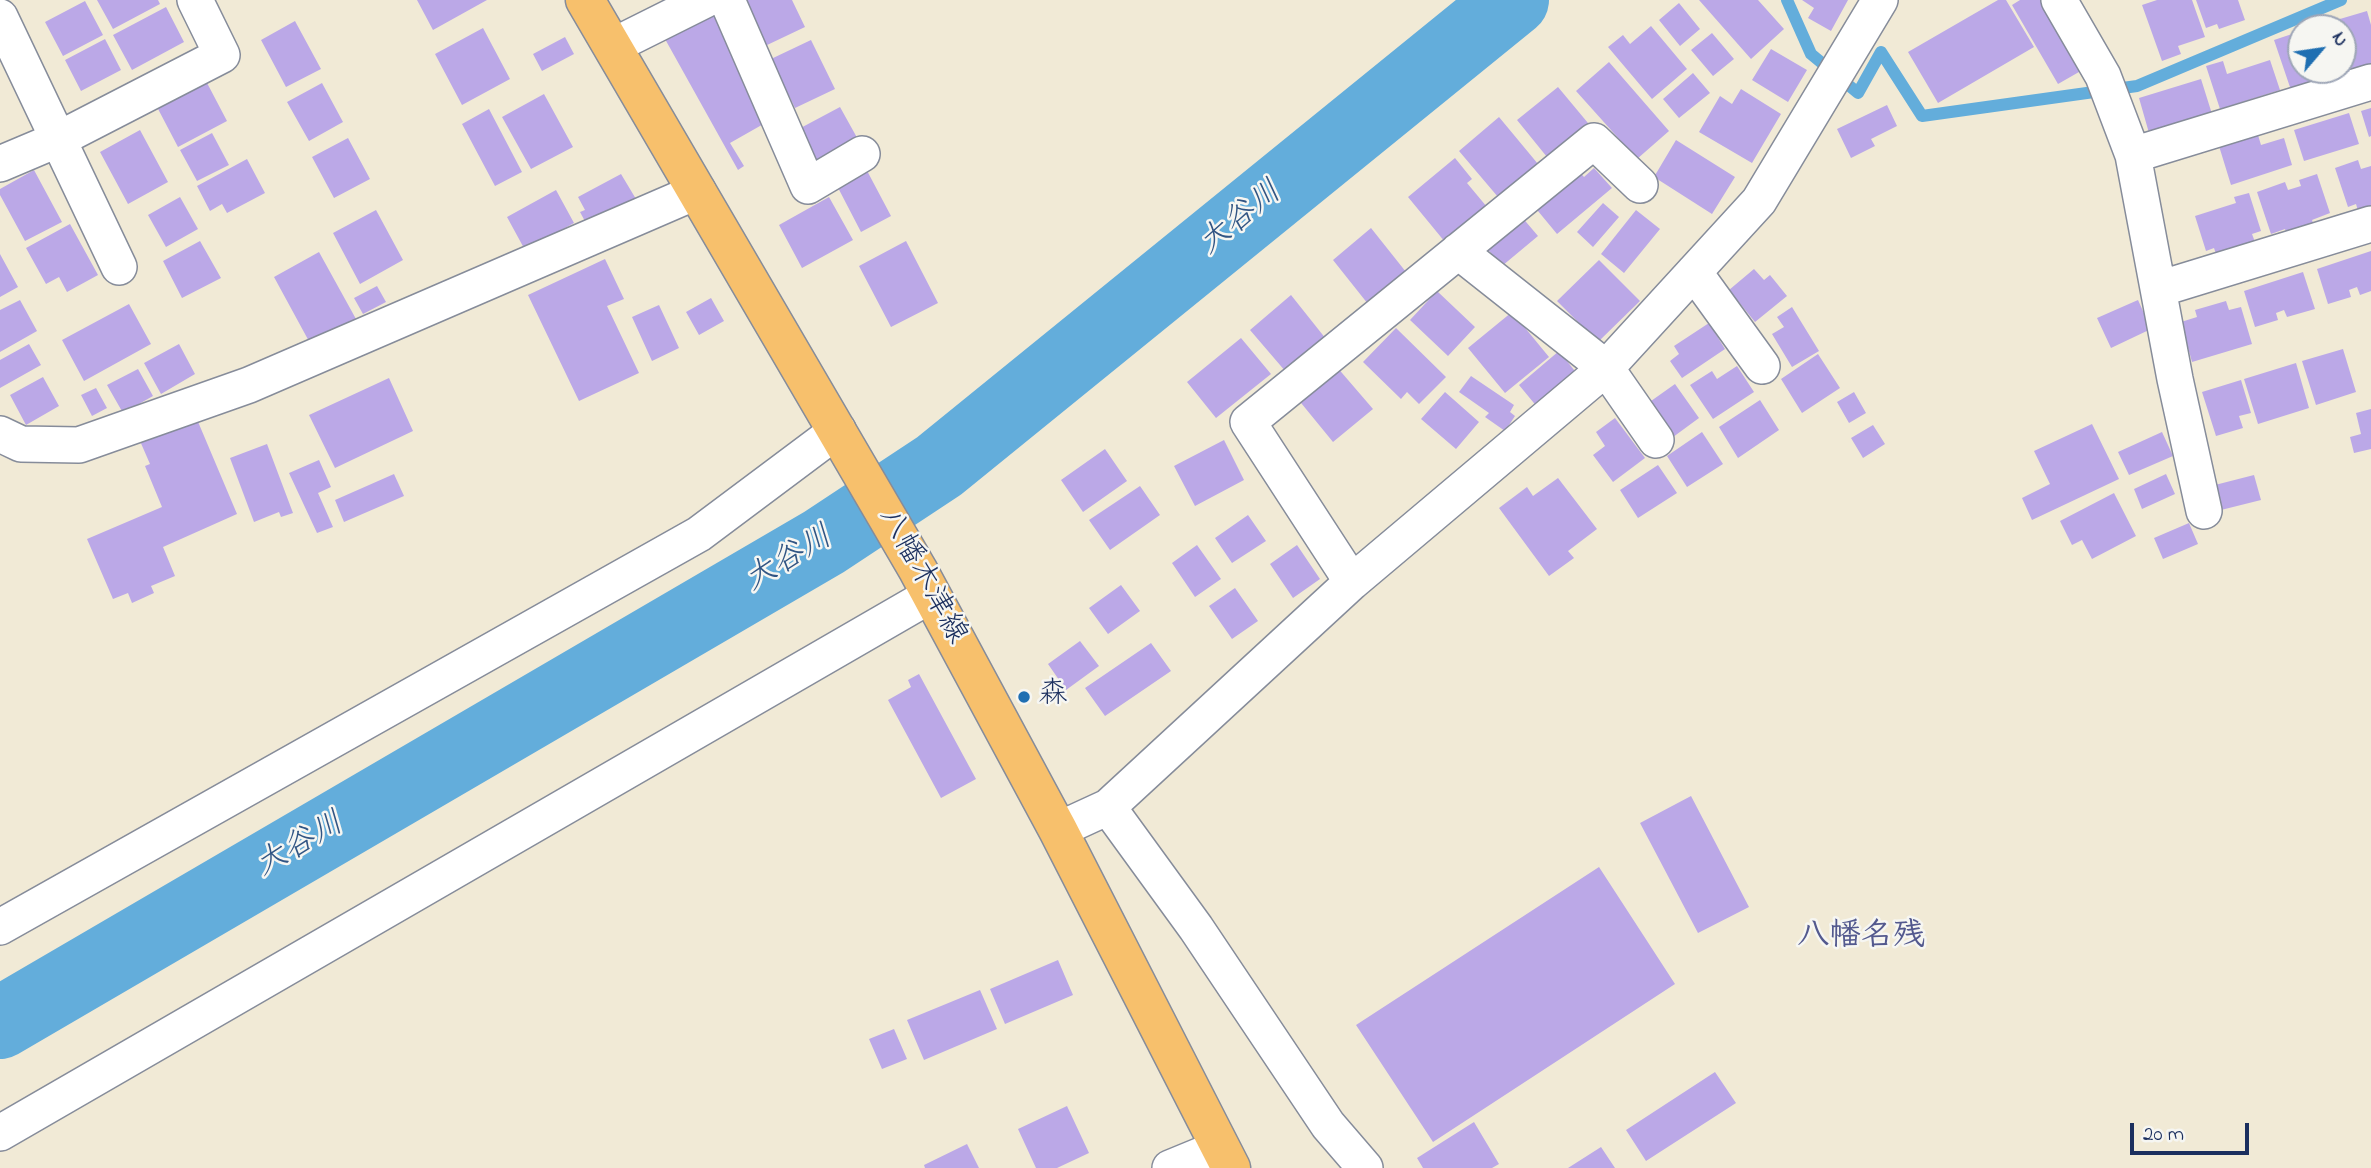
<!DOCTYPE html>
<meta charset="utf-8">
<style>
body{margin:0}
#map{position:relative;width:2371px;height:1168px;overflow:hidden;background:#f1ead6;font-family:"Indie Flower",sans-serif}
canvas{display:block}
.north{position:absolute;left:2287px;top:14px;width:70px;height:70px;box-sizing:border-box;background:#f6f6f2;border:2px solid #9ea6b7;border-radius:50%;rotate:61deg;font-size:19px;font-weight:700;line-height:28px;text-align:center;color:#1b2f5e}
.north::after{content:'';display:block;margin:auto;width:24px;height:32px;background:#1f6fb2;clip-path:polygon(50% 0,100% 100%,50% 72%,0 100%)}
.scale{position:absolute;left:2130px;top:1123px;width:119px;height:32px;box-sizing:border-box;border:4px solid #1b2f5e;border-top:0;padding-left:9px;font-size:21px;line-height:24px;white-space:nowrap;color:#1b2f5e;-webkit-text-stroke:5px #f6f6f2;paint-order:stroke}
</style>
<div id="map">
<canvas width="2371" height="1168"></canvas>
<div class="north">N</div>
<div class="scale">20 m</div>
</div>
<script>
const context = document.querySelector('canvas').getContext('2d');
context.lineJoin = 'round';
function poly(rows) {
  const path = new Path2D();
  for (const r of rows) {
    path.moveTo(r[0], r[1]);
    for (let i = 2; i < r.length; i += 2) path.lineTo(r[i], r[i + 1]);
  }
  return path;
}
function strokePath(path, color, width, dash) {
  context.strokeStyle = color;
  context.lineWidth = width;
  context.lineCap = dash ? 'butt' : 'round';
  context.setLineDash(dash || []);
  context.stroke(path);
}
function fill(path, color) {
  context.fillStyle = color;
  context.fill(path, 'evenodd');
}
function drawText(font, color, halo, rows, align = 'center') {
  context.font = font + ' "Indie Flower","Klee One",sans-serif';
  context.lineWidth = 5;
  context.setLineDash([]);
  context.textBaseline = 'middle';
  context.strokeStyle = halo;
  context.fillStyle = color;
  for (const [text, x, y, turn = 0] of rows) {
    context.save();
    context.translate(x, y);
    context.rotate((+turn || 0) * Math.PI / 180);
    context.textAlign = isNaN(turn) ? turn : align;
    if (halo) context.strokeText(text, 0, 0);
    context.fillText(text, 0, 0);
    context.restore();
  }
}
strokePath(poly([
 [1787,0,1811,54,1858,93,1881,52,1922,116,2137,86,2341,0]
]), '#63addb', 12);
strokePath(poly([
 [0,1023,824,542,939,466,1513,0]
]), '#63addb', 72);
fill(poly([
 [97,0,158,0,160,4,113,29],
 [417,0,487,0,433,30],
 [743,0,792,0,805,27,765,46],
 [1699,0,1758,0,1784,29,1751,59],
 [1802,0,1848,0,1831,31,1808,18,1814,8],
 [1998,0,2006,0,2034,47,1938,103,1908,52],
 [2020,0,2046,0,2086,68,2058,84,2012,5],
 [2157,0,2192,0,2205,37,2178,46,2181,54,2162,61,2142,5],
 [2196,0,2238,0,2245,20,2219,29,2217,24,2206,28],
 [85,1,103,35,63,56,45,22],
 [1679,3,1700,29,1680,46,1659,20],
 [166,7,184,42,132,70,113,35],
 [718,9,746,58,735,65,767,122,730,143,744,166,738,170,665,39],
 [2367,11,2371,25,2371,64,2339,73,2338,70,2343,70,2343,28,2325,28,2323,24],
 [295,21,321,69,286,87,261,40],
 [1651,26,1687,69,1652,99,1608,47,1623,35,1630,44],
 [483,28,510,79,462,105,435,54],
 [2301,31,2301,70,2329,70,2333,83,2293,96,2274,40],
 [1712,33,1734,59,1713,76,1691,50],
 [565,37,574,54,542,71,533,54],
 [105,39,121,70,81,91,65,60],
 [811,40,835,89,795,108,771,59],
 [1771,49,1807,70,1788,102,1752,80],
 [2270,60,2280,90,2220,109,2206,66,2223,61,2227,74],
 [1609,62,1669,131,1637,159,1576,91],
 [1693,73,1710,93,1679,118,1663,99],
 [2201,79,2212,114,2149,133,2139,98],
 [206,81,227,121,178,147,157,107],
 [322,83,343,122,309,141,287,102],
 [1558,87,1588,123,1547,157,1517,120],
 [1741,89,1781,114,1752,163,1699,132,1720,96,1732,104],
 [544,94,573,147,531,169,502,117],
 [1887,105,1897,126,1871,139,1875,146,1851,158,1837,129],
 [840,107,860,143,815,167,795,131],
 [2371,108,2371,136,2369,137,2361,111],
 [489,109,522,172,495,186,462,124],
 [2349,113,2359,144,2304,161,2294,130],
 [1499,117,1538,164,1498,197,1459,151],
 [140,130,168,182,128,204,100,152],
 [212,133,229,165,197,181,180,150],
 [2258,135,2261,145,2284,138,2292,165,2231,185,2219,146],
 [348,138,370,179,334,198,312,157],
 [1676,140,1735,177,1712,214,1654,177],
 [1455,158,1472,179,1467,183,1487,207,1445,242,1408,197],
 [247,159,265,193,227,213,222,204,210,211,197,186],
 [2358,160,2361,169,2371,166,2371,210,2359,214,2356,204,2348,207,2335,168],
 [864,165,891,216,861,232,834,180],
 [1576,168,1584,177,1594,168,1612,188,1557,234,1533,205],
 [34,170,62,222,25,241,0,195,0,189],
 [621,174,636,199,587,225,580,212,585,210,578,197],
 [2317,174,2330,213,2312,220,2315,228,2288,237,2285,229,2271,234,2257,192,2285,182,2288,190,2301,186,2299,180],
 [556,190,574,223,525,250,507,217],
 [2249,193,2261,231,2252,234,2255,242,2216,254,2214,248,2206,251,2195,216,2236,203,2234,197],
 [180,197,198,229,166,247,148,215],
 [829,197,853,240,802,268,779,225],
 [1603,203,1619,217,1593,247,1577,232],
 [376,210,403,260,360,284,333,233],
 [1636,210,1660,229,1624,273,1601,254],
 [1521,216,1538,236,1502,266,1485,246],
 [70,224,98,275,67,292,59,277,46,284,26,248],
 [1371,228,1406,272,1368,304,1333,260],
 [200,241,221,278,182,298,163,261],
 [906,241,938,303,891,327,859,266],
 [2371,251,2371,291,2360,295,2357,287,2349,290,2351,297,2328,304,2317,269],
 [319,252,356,319,311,345,274,277],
 [0,254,18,287,0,297],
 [605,259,624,299,607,306,639,373,579,401,528,295],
 [1599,260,1640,301,1598,342,1557,301],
 [1754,269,1764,280,1770,275,1787,296,1755,322,1729,290],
 [2303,272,2315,309,2287,317,2284,310,2276,313,2278,320,2255,327,2244,291],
 [377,286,386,302,363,314,354,298],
 [1437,291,1475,327,1448,356,1410,320],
 [1291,295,1326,339,1286,372,1250,330],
 [711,298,724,321,699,335,686,312],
 [20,300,37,331,0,352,0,310],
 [2138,300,2151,329,2111,348,2097,318],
 [2226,301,2229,310,2241,307,2252,344,2192,362,2181,322,2197,317,2195,310],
 [129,304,151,344,84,381,62,340],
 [659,305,679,348,652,361,632,317],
 [1792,307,1819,351,1792,367,1772,334,1784,327,1777,317],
 [1512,312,1549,357,1505,393,1468,348],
 [1709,323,1725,349,1682,378,1670,361,1679,354,1674,346],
 [1396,328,1446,377,1419,404,1407,392,1401,399,1363,362],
 [1241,338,1271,374,1216,418,1187,382],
 [29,344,41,365,0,388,0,360],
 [179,344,195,374,161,394,144,363],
 [2343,349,2356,392,2316,405,2302,361],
 [1559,351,1578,375,1538,408,1519,385],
 [1818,354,1840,388,1802,413,1781,379],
 [2296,363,2309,408,2258,424,2244,379],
 [1336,366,1373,409,1333,442,1297,398],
 [1737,366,1754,392,1713,419,1690,385,1712,371,1717,379],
 [138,369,153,396,123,413,107,385],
 [1471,376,1514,405,1510,412,1515,416,1505,431,1485,417,1489,413,1459,392],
 [43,377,59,406,26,425,10,395],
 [389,378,413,431,335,468,309,415],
 [2241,380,2251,413,2239,416,2243,428,2216,436,2202,392],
 [1675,384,1699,418,1669,440,1644,406],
 [96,388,107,408,92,416,81,395],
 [1445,392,1479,422,1456,449,1421,419],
 [1854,392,1866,413,1849,423,1837,402],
 [1760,400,1779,430,1738,458,1719,427],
 [2371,409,2371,449,2354,453,2350,437,2361,434,2356,413],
 [196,417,237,514,163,547,175,576,151,586,154,593,132,603,128,593,113,599,87,539,162,507,145,466,150,464,140,441],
 [1615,418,1645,458,1613,482,1593,455,1605,446,1596,432],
 [2092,424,2119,479,2032,520,2022,498,2050,484,2034,451],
 [1873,425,1885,444,1863,458,1851,438],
 [1702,432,1723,464,1687,487,1667,456],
 [2162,432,2173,456,2129,475,2118,452],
 [1224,440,1244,480,1195,506,1174,466],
 [267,444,293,513,281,517,279,512,254,522,230,458],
 [1105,449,1127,481,1083,512,1061,480],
 [319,460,331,487,318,493,333,527,317,533,289,473],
 [1658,465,1677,493,1638,518,1620,490],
 [394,474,404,496,344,522,335,500],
 [2166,474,2175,494,2142,509,2134,489],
 [2254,475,2261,500,2221,510,2215,485],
 [1558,478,1597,529,1568,551,1574,558,1549,576,1499,508,1527,487,1533,496],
 [1140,486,1160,515,1110,550,1089,520],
 [2114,493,2136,536,2092,559,2082,540,2072,545,2060,521],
 [1248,515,1266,541,1232,563,1215,538],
 [2189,523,2198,544,2163,559,2154,538],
 [1197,545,1221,579,1195,597,1172,563],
 [1297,545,1320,579,1293,598,1270,564],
 [1121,585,1140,611,1108,634,1089,608],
 [1235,588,1258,621,1232,639,1209,606],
 [1080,641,1099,666,1066,690,1048,664],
 [1151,643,1171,671,1105,716,1085,688],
 [919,674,976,779,941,798,888,700,911,687,908,680],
 [1691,796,1749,907,1698,933,1640,823],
 [1599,867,1675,984,1433,1142,1356,1025],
 [1058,960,1073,995,1005,1024,990,989],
 [980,990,997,1029,924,1060,907,1020],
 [894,1029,907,1059,882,1069,869,1039],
 [1715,1072,1736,1103,1646,1161,1626,1130],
 [1067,1106,1089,1153,1057,1168,1036,1168,1018,1129],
 [1474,1122,1499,1164,1492,1168,1423,1168,1417,1158],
 [967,1144,979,1168,925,1168,924,1165],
 [1601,1147,1615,1168,1568,1168]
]), '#bba8e7');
const street = poly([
 [727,0,808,186,862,154],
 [2059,0,2103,76,2133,155,2175,379,2204,511],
 [0,17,119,267],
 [613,46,705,0],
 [2133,155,2371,82],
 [0,164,59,139,222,55,195,0],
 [1458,251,1606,368,1656,440],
 [1694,272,1762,366],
 [2159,289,2371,224],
 [0,434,21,444,79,445,249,385,698,191],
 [1352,582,1248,422,1594,141,1640,185],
 [1108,807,1196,928,1328,1125,1365,1168],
 [1058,830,1108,807,1352,582,1606,368,1759,201,1880,0],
 [0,927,699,534,838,430],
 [0,1133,931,595],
 [1170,1168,1221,1147]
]);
const primary = poly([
 [585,0,918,570,1058,830,1231,1168]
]);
strokePath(street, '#868c9a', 38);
strokePath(primary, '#868c9a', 41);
strokePath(street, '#fff', 35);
strokePath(primary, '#f7c06c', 38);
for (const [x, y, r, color] of [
 [1024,697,7,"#1f6fb2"]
]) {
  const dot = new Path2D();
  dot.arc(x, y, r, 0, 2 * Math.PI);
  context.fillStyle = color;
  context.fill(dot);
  strokePath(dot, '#f6f6f2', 2.5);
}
drawText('30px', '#1b2f5e', '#f6f6f2', [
 ["八幡木津線",921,577,61]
]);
drawText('30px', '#1b2f5e', '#f6f6f2', [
 ["森",1038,697]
], 'left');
drawText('italic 32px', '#315584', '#f6f6f2', [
 ["大谷川",1242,220,-39],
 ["大谷川",790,561,-31],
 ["大谷川",301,847,-30]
]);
drawText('bold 32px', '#53598e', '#f6f6f2', [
 ["八幡名残",1861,939]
]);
</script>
